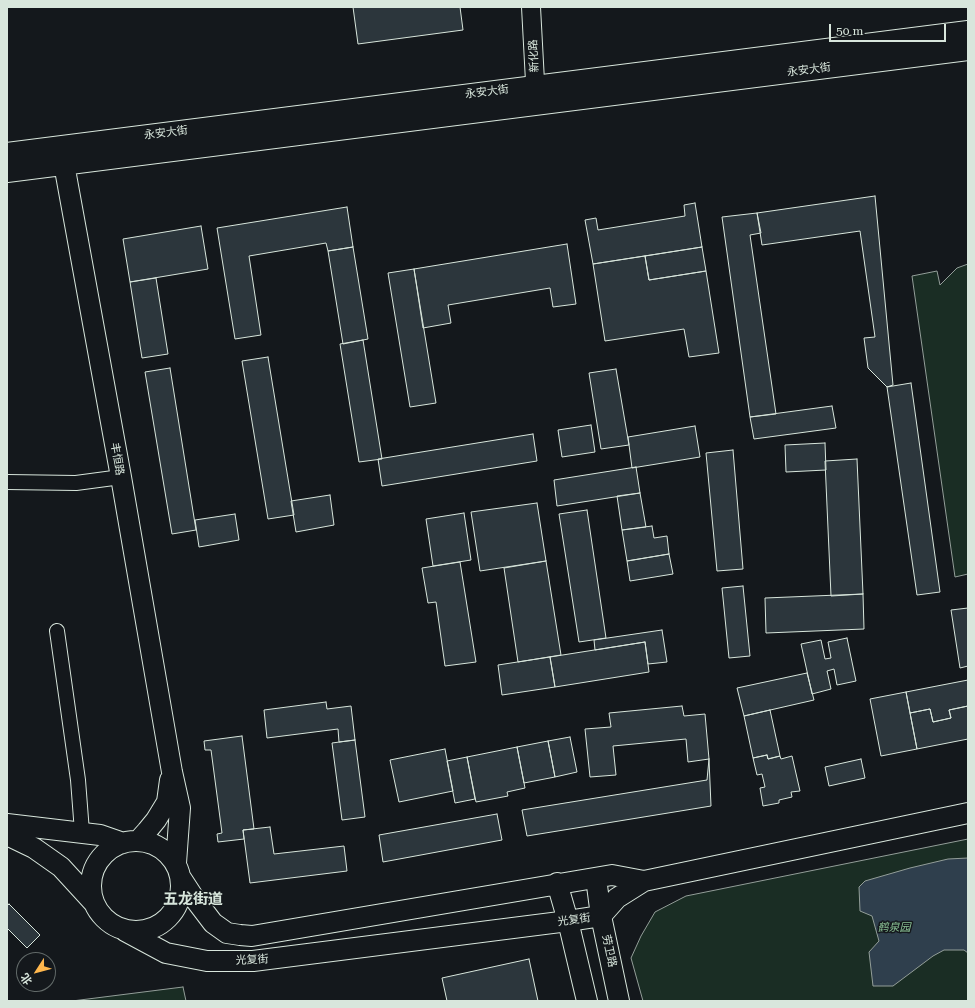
<!DOCTYPE html>
<meta charset="utf-8">
<style>
body{margin:0}
#map{position:relative;width:975px;height:1008px;overflow:hidden;background:#14181c;font-family:"Roboto Serif","Noto Sans SC",serif}
canvas{display:block}
.frame{position:absolute;inset:0;border:8px solid #d8e6dc;pointer-events:none}
.north{position:absolute;left:16px;top:952px;width:40px;height:40px;box-sizing:border-box;background:#14181c;border:1px solid #626a69;border-radius:50%;rotate:234deg;font-size:11px;font-weight:700;line-height:16px;text-align:center;color:#d8e6dc}
.north::after{content:'';display:block;margin:auto;width:14px;height:18px;background:#ffb74d;clip-path:polygon(50% 0,100% 100%,50% 72%,0 100%)}
.scale{position:absolute;left:829px;top:24px;width:117px;height:18px;box-sizing:border-box;border:2px solid #d8e6dc;border-top:0;padding-left:5px;font-size:12px;line-height:14px;white-space:nowrap;color:#d8e6dc;-webkit-text-stroke:3px #14181c;paint-order:stroke}
</style>
<div id="map">
<canvas width="975" height="1008"></canvas>
<div class="frame"></div>
<div class="north">北</div>
<div class="scale">50 m</div>
</div>
<script>
const context = document.querySelector('canvas').getContext('2d');
context.lineJoin = 'round';
function fill(path, color) {
  context.fillStyle = color;
  context.fill(path, 'evenodd');
}
function poly(rows) {
  const path = new Path2D();
  for (const r of rows) {
    if (r.length === 3) {
      path.moveTo(r[0] + r[2], r[1]);
      path.arc(r[0], r[1], r[2], 0, 2 * Math.PI);
      continue;
    }
    path.moveTo(r[0], r[1]);
    for (let i = 2; i < r.length; i += 2) path.lineTo(r[i], r[i + 1]);
  }
  return path;
}
function strokePath(path, color, width, dash) {
  context.strokeStyle = color;
  context.lineWidth = width;
  context.lineCap = dash ? 'butt' : 'round';
  context.setLineDash(dash || []);
  context.stroke(path);
}
function drawText(font, color, halo, rows, align = 'center') {
  context.font = font + ' "Roboto Serif","Noto Sans SC",serif';
  context.lineWidth = 3;
  context.setLineDash([]);
  context.textBaseline = 'middle';
  context.strokeStyle = halo;
  context.fillStyle = color;
  for (const [text, x, y, turn = 0] of rows) {
    context.save();
    context.translate(x, y);
    context.rotate((+turn || 0) * Math.PI / 180);
    context.textAlign = isNaN(turn) ? turn : align;
    if (halo) context.strokeText(text, 0, 0);
    context.fillText(text, 0, 0);
    context.restore();
  }
}
const green = poly([
 [968,264,968,574,955,577,912,276,937,271,940,285,957,268,968,264],
 [968,839,968,1001,643,1001,631,958,641,936,655,912,686,896,968,839],
 [183,987,186,1001,72,1001,183,987]
]);
fill(green, '#1a2d24');
strokePath(green, '#939e99', 1);
const water = poly([
 [968,858,968,953,964,950,944,950,933,956,893,986,873,986,869,952,879,941,872,916,860,911,859,887,865,881,910,868,948,859,968,858]
]);
fill(water, '#2f3f4d');
strokePath(water, '#939e99', 1);
const building = poly([
 [353,7,460,7,463,30,358,44,353,7],
 [875,196,893,385,887,387,868,368,864,338,875,337,860,231,762,245,757,213,875,196],
 [695,203,702,247,593,264,585,220,596,218,598,230,685,216,684,205,695,203],
 [347,207,353,247,328,251,326,243,249,256,261,335,235,339,217,228,347,207],
 [757,213,761,233,750,235,776,414,750,417,722,217,757,213],
 [201,226,208,269,130,282,123,239,201,226],
 [567,244,576,304,553,307,550,288,448,305,451,323,423,328,414,269,567,244],
 [353,247,368,339,343,344,328,251,353,247],
 [702,247,706,271,649,280,645,256,702,247],
 [645,256,649,280,706,271,719,353,689,357,684,329,605,341,593,264,645,256],
 [414,269,436,403,410,407,388,273,414,269],
 [156,278,168,354,142,358,130,282,156,278],
 [363,340,382,459,359,462,340,344,363,340],
 [268,357,294,515,268,519,242,361,268,357],
 [170,368,196,530,172,534,145,372,170,368],
 [616,369,629,445,601,449,589,373,616,369],
 [911,383,940,592,917,595,887,387,911,383],
 [832,406,836,428,754,439,750,417,832,406],
 [591,425,595,452,562,457,558,430,591,425],
 [695,426,700,457,632,468,628,437,695,426],
 [533,434,537,461,382,486,378,459,533,434],
 [825,443,826,470,786,472,785,445,825,443],
 [733,450,743,569,717,571,706,453,733,450],
 [857,459,863,594,831,596,825,461,857,459],
 [636,467,640,493,557,506,554,480,636,467],
 [640,493,646,527,622,530,617,496,640,493],
 [330,495,334,525,296,532,291,501,330,495],
 [537,503,546,561,480,571,471,512,537,503],
 [587,510,606,638,579,642,559,514,587,510],
 [464,513,471,560,433,566,426,519,464,513],
 [235,514,239,540,199,547,195,520,235,514],
 [652,526,654,538,667,536,669,554,627,561,622,530,652,526],
 [669,554,673,574,630,581,627,561,669,554],
 [546,561,561,655,518,662,504,568,546,561],
 [460,562,476,662,445,666,436,602,428,603,422,568,460,562],
 [743,586,750,656,729,658,722,588,743,586],
 [863,594,864,629,766,633,765,598,863,594],
 [968,608,968,666,960,668,951,610,968,608],
 [662,630,667,662,648,664,645,642,595,650,594,640,662,630],
 [847,638,856,681,837,685,834,669,827,671,831,689,812,694,801,644,821,640,825,659,831,658,828,642,847,638],
 [645,642,649,672,555,687,550,657,645,642],
 [550,657,555,687,502,695,498,665,550,657],
 [807,673,814,700,744,716,737,688,807,673],
 [968,680,968,706,949,710,951,718,933,722,930,709,910,713,906,692,968,680],
 [906,692,917,749,881,756,870,699,906,692],
 [326,702,327,709,351,706,355,740,339,742,338,729,267,738,264,710,326,702],
 [682,706,684,716,705,714,709,759,688,762,686,739,613,746,616,775,590,777,585,729,611,727,609,713,682,706],
 [968,706,968,739,917,749,910,713,930,709,933,722,951,718,949,710,968,706],
 [770,710,780,756,768,759,767,755,753,758,744,716,770,710],
 [242,736,254,829,243,830,244,839,218,842,217,834,222,833,211,750,205,750,204,741,242,736],
 [570,737,577,772,555,777,548,741,570,737],
 [355,740,365,817,342,820,332,743,355,740],
 [548,741,555,777,524,783,517,747,548,741],
 [517,747,525,788,507,792,508,796,476,802,467,757,517,747],
 [445,749,453,791,399,802,390,760,445,749],
 [767,755,768,759,780,756,781,759,792,756,800,791,791,792,792,797,779,800,779,803,763,806,760,788,765,787,762,774,757,775,753,758,767,755],
 [467,757,475,799,455,803,447,761,467,757],
 [709,759,711,806,527,836,522,810,707,780,709,759],
 [861,759,865,778,829,786,825,767,861,759],
 [497,814,502,840,383,862,379,835,497,814],
 [270,827,274,854,344,846,347,871,250,883,243,830,270,827],
 [9,904,40,935,27,948,7,928,7,906,9,904],
 [529,959,538,1001,447,1001,442,978,529,959]
]);
fill(building, '#2c363c');
strokePath(building, '#d8e6dc', 1);
const minor = poly([
 [7,482,76,483,121,477],
 [57,631,78,780,82,832]
]);
const tertiary = poly([
 [531,7,536,100]
]);
const secondary = poly([
 [7,153,968,31],
 [62,153,121,477,172,772,180,808,176,863],
 [7,172,968,50],
 [7,824,100,835,123,843],
 [7,835,34,848,61,867,94,903],
 [136,886,45],
 [138,841,147,831,156,820,167,802,170,780],
 [181,878,194,898,213,923,227,933,240,935,252,936,612,875,644,881],
 [596,878,601,916,619,1001],
 [557,883,568,921,587,1001],
 [125,931,166,953,207,961,253,961,568,921,601,916,617,898,644,881,968,813]
]);
strokePath(minor, '#d8e6dc', 16);
strokePath(tertiary, '#d8e6dc', 20);
strokePath(secondary, '#d8e6dc', 22);
strokePath(minor, '#14181c', 14);
strokePath(tertiary, '#14181c', 18);
strokePath(secondary, '#14181c', 20);
drawText('11px', '#d8e6dc', '#14181c', [
 ["新化路",534,56,-93],
 ["永安大街",809,70,-7],
 ["永安大街",487,92,-7],
 ["永安大街",166,133,-7],
 ["丰恒路",117,459,80],
 ["光复街",574,920,-8],
 ["劳卫路",609,951,78],
 ["光复街",252,960,-3]
]);
drawText('italic 11px', '#8ac095', '#14181c', [
 ["鹤泉园",894,928]
]);
drawText('bold 15px', '#d8e6dc', '#14181c', [
 ["五龙街道",193,900]
]);
</script>
